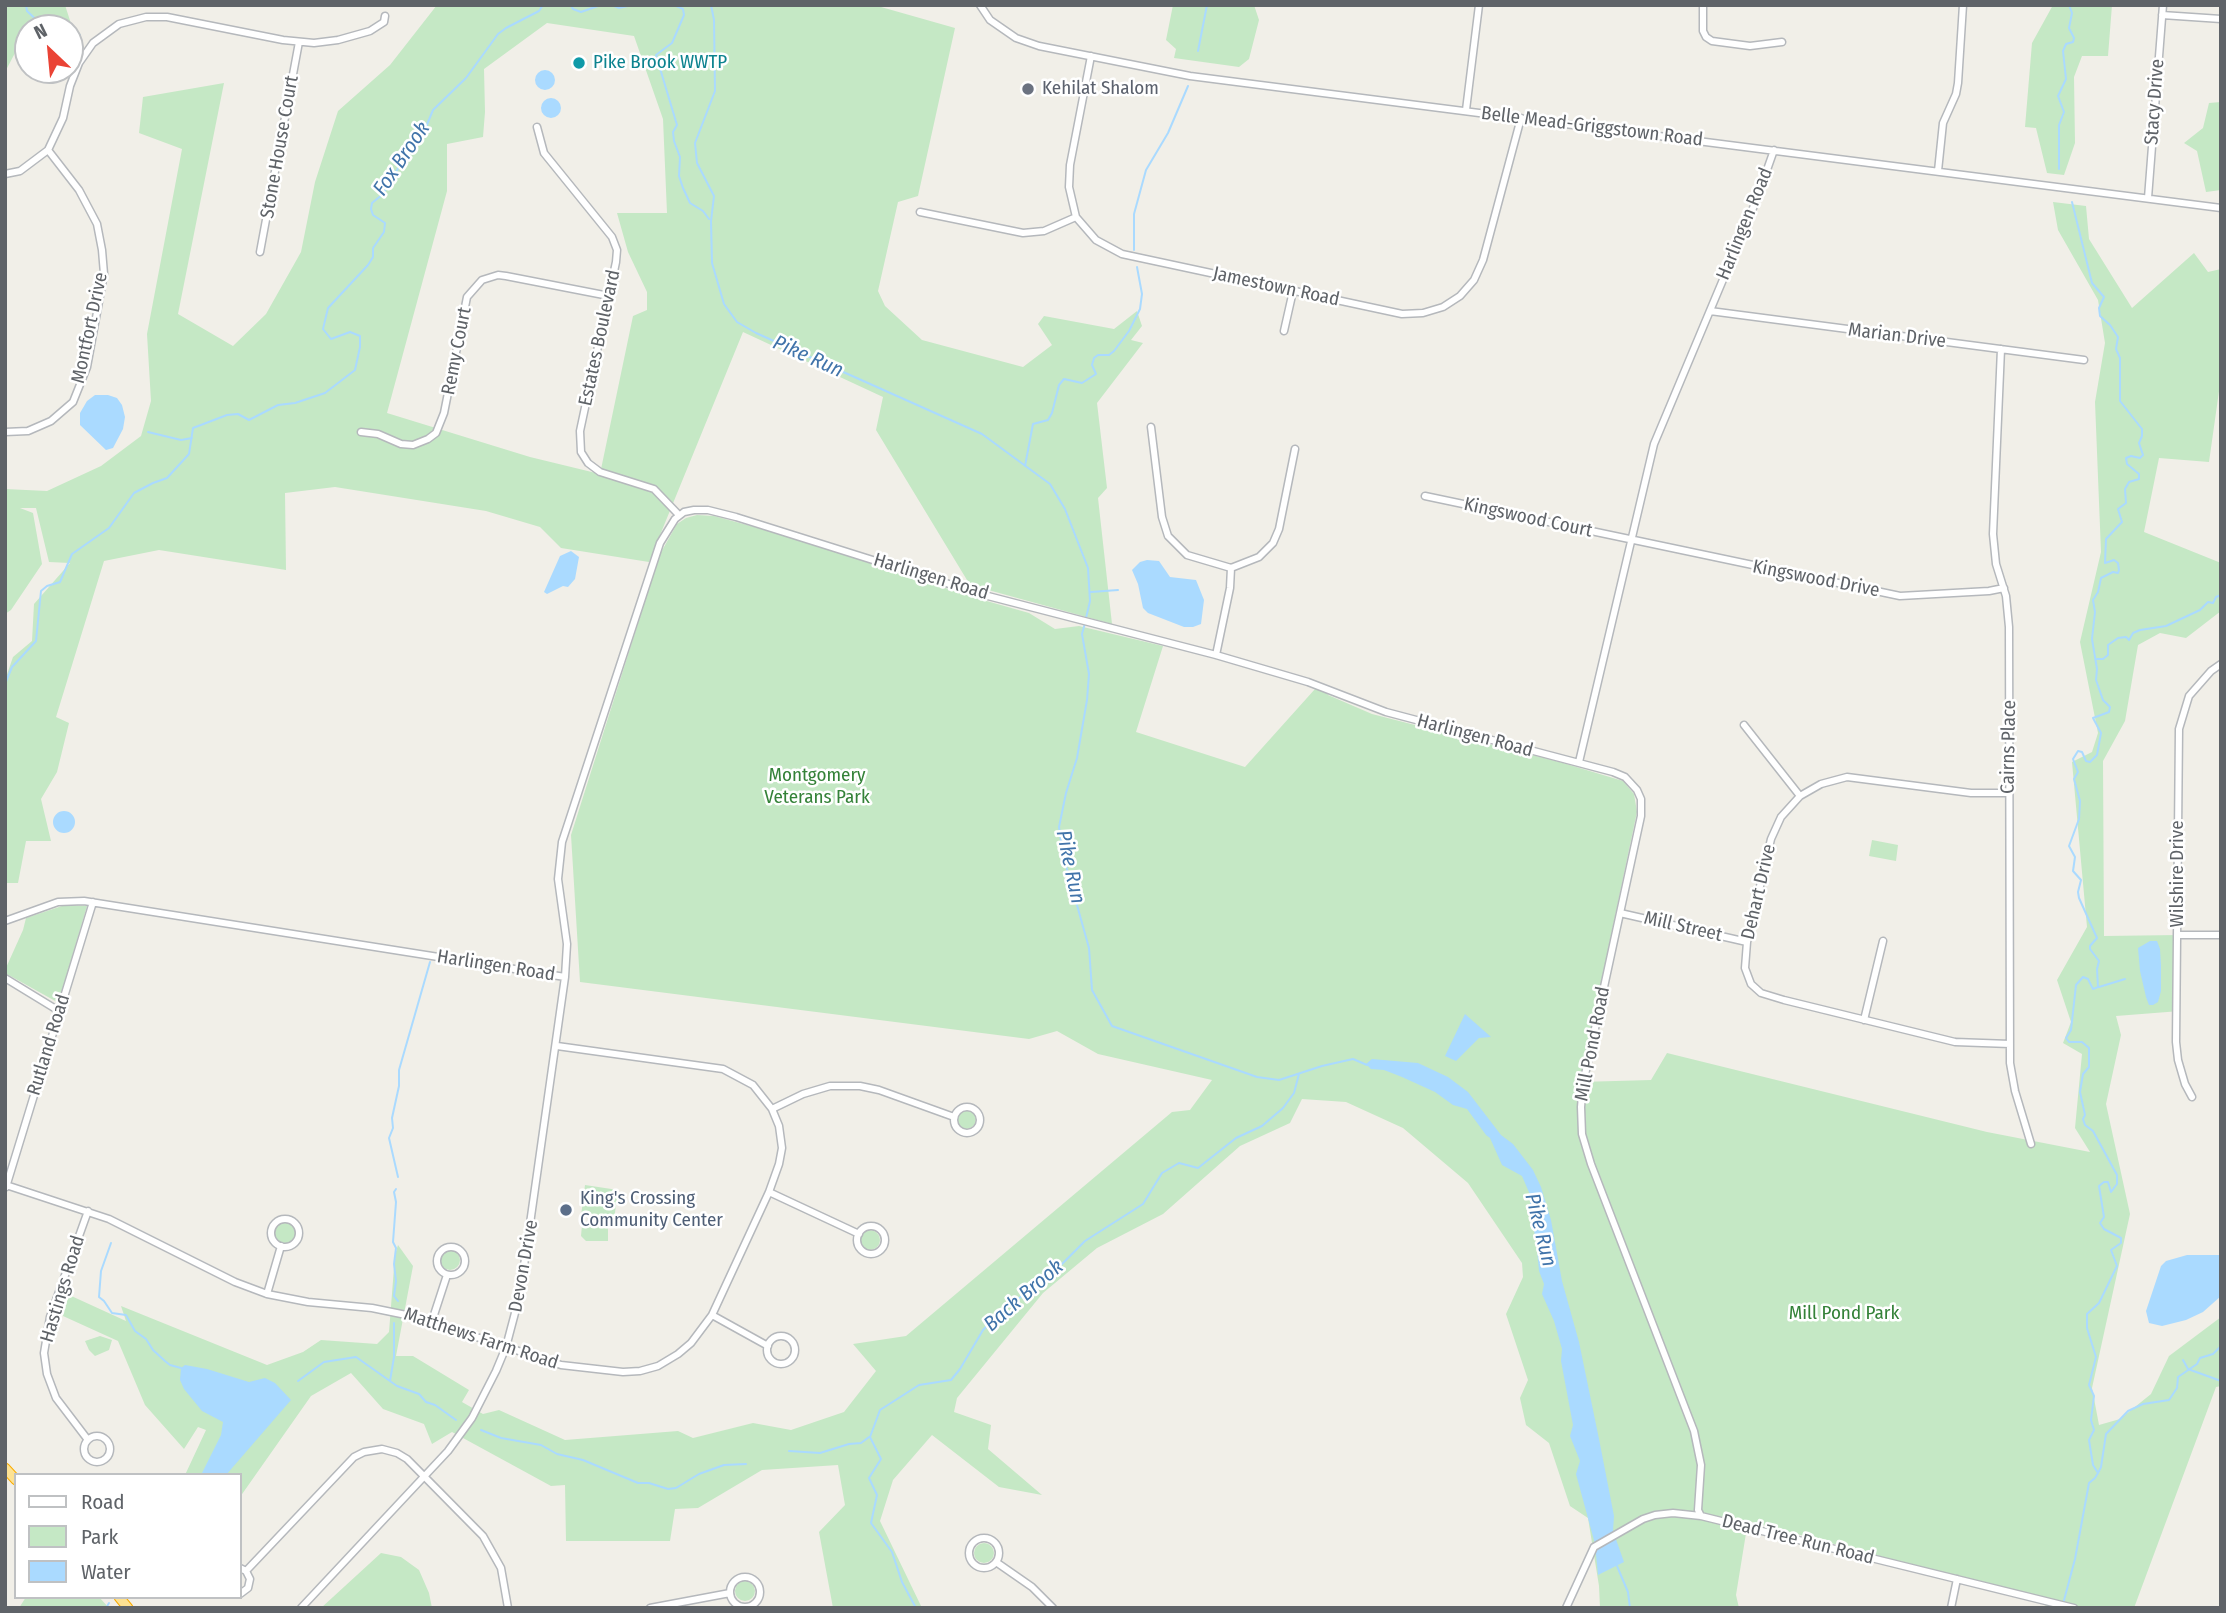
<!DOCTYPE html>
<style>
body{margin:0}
#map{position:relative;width:2226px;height:1613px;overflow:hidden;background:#f1efe8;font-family:"Fira Sans Condensed",sans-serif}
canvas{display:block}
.frame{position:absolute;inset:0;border:7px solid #5f6368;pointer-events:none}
.legend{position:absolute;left:14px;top:1473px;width:228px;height:126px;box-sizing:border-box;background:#fff;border:2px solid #bfc1c3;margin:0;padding:9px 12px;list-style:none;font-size:21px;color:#5f6368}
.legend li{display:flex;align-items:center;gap:14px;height:35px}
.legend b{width:35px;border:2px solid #bfc1c3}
.north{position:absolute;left:14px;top:14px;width:70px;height:70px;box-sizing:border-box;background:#fff;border:2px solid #bfc1c3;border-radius:50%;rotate:334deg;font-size:19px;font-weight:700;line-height:28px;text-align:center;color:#5f6368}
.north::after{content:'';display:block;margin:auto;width:24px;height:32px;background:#ea4335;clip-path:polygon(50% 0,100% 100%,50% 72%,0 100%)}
</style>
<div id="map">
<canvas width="2226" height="1613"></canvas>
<div class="frame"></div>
<ul class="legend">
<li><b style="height:9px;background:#fff"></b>Road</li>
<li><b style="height:19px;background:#c5e8c5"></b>Park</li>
<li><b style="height:19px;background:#aadaff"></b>Water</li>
</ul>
<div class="north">N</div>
</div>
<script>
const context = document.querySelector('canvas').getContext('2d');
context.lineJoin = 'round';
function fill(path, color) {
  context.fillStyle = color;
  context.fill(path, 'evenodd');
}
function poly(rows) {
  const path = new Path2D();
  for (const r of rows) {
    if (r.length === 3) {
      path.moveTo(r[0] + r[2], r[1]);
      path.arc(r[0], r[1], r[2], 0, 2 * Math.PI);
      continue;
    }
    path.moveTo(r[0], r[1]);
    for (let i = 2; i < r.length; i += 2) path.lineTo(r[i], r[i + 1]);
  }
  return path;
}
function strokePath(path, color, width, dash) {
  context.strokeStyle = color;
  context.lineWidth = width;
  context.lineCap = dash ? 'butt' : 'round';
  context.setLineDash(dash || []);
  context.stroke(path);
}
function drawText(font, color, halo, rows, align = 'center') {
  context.font = font + ' "Fira Sans Condensed",sans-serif';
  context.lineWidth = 5;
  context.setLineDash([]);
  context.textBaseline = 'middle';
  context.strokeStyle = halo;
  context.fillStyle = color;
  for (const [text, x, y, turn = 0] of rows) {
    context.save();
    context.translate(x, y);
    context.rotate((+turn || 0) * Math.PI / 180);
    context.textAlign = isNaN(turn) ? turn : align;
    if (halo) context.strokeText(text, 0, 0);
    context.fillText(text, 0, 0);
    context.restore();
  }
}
fill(poly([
 [5,5,65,5,74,33,70,38,70,28,28,28,28,53,15,53,5,72],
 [437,5,874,5,955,28,918,196,898,202,878,291,885,306,922,340,1023,367,1052,345,1038,324,1044,316,1114,329,1137,311,1142,326,1131,340,1143,343,1097,403,1107,488,1098,498,1112,624,970,585,876,430,883,397,743,332,649,562,561,548,540,527,486,511,335,487,285,493,286,570,159,550,104,561,56,717,69,723,57,772,41,799,51,841,26,841,18,883,5,883,5,680,13,657,32,641,34,604,70,563,49,562,36,508,20,508,33,513,42,564,11,610,5,614,5,489,47,491,101,466,141,436,151,401,147,334,182,149,139,133,143,97,224,83,178,314,233,346,266,314,301,252,315,182,338,111,390,65],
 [547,23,634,36,663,119,667,213,617,213,628,252,647,292,647,310,633,316,600,474,530,457,387,413,447,191,447,144,483,137,485,112,484,69],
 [1173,5,1254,5,1259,20,1249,59,1239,67,1174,58,1176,49,1166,40],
 [2053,5,2112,5,2108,56,2082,56,2074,77,2075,143,2064,175,2047,173,2036,128,2025,127,2032,43],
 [2221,102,2221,190,2206,192,2197,151,2184,143,2203,128,2209,103],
 [2053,202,2086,206,2089,239,2132,308,2194,253,2208,272,2221,269,2221,377,2209,462,2159,458,2144,532,2221,563,2221,611,2186,638,2160,633,2138,645,2125,721,2103,761,2104,936,2179,935,2180,1011,2116,1016,2121,1035,2106,1104,2130,1214,2092,1388,2099,1425,2120,1419,2151,1394,2169,1356,2221,1317,2221,1386,2216,1387,2134,1608,2044,1608,2048,1601,1748,1521,1736,1595,1739,1608,1600,1608,1599,1586,1588,1518,1570,1506,1549,1443,1526,1425,1520,1398,1528,1380,1506,1314,1523,1277,1522,1263,1468,1183,1403,1128,1346,1102,1302,1099,1290,1123,1240,1146,1163,1214,1097,1248,1043,1293,957,1398,954,1412,991,1425,988,1449,1042,1495,999,1487,932,1435,893,1480,880,1521,922,1608,833,1608,819,1532,845,1505,838,1465,762,1470,698,1508,675,1509,670,1541,566,1541,565,1485,551,1486,452,1432,432,1444,424,1424,383,1409,351,1373,311,1396,240,1497,240,1475,185,1475,206,1430,198,1427,184,1449,145,1405,118,1341,63,1316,67,1294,126,1321,121,1306,267,1365,303,1352,321,1340,377,1344,389,1332,395,1255,398,1245,413,1266,396,1356,413,1356,469,1390,462,1402,483,1414,499,1410,565,1440,678,1431,693,1438,753,1423,791,1430,844,1412,876,1371,853,1344,906,1336,1172,1112,1190,1110,1212,1080,1098,1054,1057,1031,1029,1039,580,982,571,835,660,554,677,524,686,518,697,515,714,516,784,535,976,598,1029,613,1055,629,1079,626,1163,646,1136,732,1245,767,1315,689,1327,691,1328,695,1372,714,1563,763,1623,781,1634,794,1637,812,1580,1082,1651,1080,1667,1053,1987,1132,2090,1152,2075,1128,2082,1054,2063,1043,2071,1022,2057,980,2087,927,2072,762,2092,752,2098,733,2080,642,2101,552,2095,402,2105,343,2098,300,2058,230],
 [1872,840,1898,845,1896,861,1869,856],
 [65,905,87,906,59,1001,57,1002,5,973,5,970,23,930,26,918],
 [966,1119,10],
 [585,1185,618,1190,614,1220,581,1216],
 [588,1222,608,1225,608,1241,586,1241,581,1236,582,1225],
 [285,1233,11],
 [870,1240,10],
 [450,1260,10],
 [100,1336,112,1340,109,1350,95,1356,89,1350,85,1341],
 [984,1553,10],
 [381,1553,401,1557,419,1570,429,1593,432,1608,321,1608],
 [745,1591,10],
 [26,1597,99,1597,109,1608,19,1608]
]), '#c5e8c5');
fill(poly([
 [545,80,10],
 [551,108,10],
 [95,395,108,395,117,398,122,405,125,417,123,429,113,448,106,450,80,425,80,413,87,401],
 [571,551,579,557,575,579,568,587,563,586,547,594,544,592,560,556],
 [1147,560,1159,561,1170,577,1196,580,1204,600,1201,624,1193,627,1184,627,1148,613,1143,608,1138,584,1132,570,1140,562],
 [64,822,11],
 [2150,941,2157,941,2160,949,2161,965,2161,991,2158,1002,2153,1005,2149,1005,2146,997,2140,971,2138,948],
 [1465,1014,1491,1037,1479,1038,1456,1061,1445,1056],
 [1372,1059,1418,1063,1448,1077,1468,1092,1501,1135,1513,1144,1533,1170,1541,1187,1551,1220,1562,1281,1579,1342,1599,1439,1614,1516,1613,1531,1624,1562,1598,1575,1595,1544,1576,1474,1580,1461,1570,1436,1573,1425,1561,1361,1562,1349,1554,1321,1542,1294,1544,1284,1539,1271,1536,1239,1529,1211,1531,1197,1522,1176,1502,1165,1490,1138,1486,1135,1467,1109,1453,1105,1435,1092,1402,1077,1384,1070,1371,1069,1366,1064],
 [2187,1255,2221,1255,2221,1296,2203,1312,2186,1320,2162,1326,2149,1323,2146,1311,2161,1266,2166,1261],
 [185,1365,207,1369,249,1382,265,1378,275,1383,291,1400,226,1475,201,1475,221,1435,223,1422,202,1411,184,1389,180,1380,181,1368]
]), '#aadaff');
strokePath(poly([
 [26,5,27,11,45,28],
 [571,5,573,9,581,12,598,6,610,5],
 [612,5,619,8,632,5],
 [674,5,683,9,684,15,672,43,656,55,677,125,673,132,674,141,680,157,679,176,683,188,690,203,703,211,709,219],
 [711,5,714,20,715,91,695,143,697,163,714,196,711,221,712,263,724,304,737,322,756,333,982,434,1050,484,1065,509,1088,568,1090,601,1086,618],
 [70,37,80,35],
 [1198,51,1207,5],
 [2059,169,2059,125,2064,112,2058,96,2066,79,2063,51,2066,44,2073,42,2074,38,2069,28,2072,13,2069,5],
 [1134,250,1134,214,1146,170,1168,133,1188,86],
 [148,432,181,440,192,438],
 [1025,466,1033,424,1048,420,1052,413,1059,385,1064,379,1082,383,1096,374,1092,365,1094,358,1098,355,1109,355,1114,351,1129,331,1140,309,1142,294,1137,267],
 [1091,592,1118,590],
 [1085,623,1082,634,1089,674,1087,700,1077,758,1066,793,1059,827,1063,855,1089,948,1092,990,1112,1026,1257,1077,1279,1080,1322,1066,1353,1059,1367,1065],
 [2097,659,2103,659,2108,655,2108,645,2118,638,2126,637,2129,640,2133,633,2140,630,2166,626,2200,610,2208,602,2213,603,2216,597,2221,595],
 [5,684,12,667,36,641,41,591,47,586,60,582,72,554,109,528,134,493,153,483,167,478,189,454,193,428,227,415,238,414,249,420,278,405,295,403,325,393,355,370,360,347,360,336,350,332,331,339,323,329,328,308,368,265,373,257,373,248,384,232,385,223,373,215,371,209,372,203,383,194,403,160,421,139,433,110,466,78,498,34,506,28,539,11,543,5],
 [2099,987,2125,979],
 [398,1177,389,1138,393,1128,392,1118,399,1086,399,1070,430,962],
 [396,1189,394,1192,396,1202,393,1242,396,1248,394,1264,396,1281,394,1296,398,1301],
 [111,1243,101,1271,99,1297,104,1301,112,1313,126,1315,135,1331,146,1339,153,1350,165,1361,170,1365,181,1368],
 [2183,1360,2188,1369,2221,1381],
 [298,1381,324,1362,356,1357,397,1386,419,1394,426,1402,435,1405,456,1420],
 [390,1381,394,1357,394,1323],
 [481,1430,501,1438,541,1445,557,1454,583,1460,638,1483,649,1483,668,1489,676,1488,699,1474,724,1465,746,1464],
 [789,1451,820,1453,849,1444,861,1443,869,1437],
 [2098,1473,2101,1467,2106,1434,2128,1411,2143,1404,2169,1400,2177,1388,2178,1377,2197,1364,2200,1358,2213,1354,2221,1346],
 [1617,1566,1628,1592,1630,1608],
 [2063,1604,2075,1559,2089,1483,2095,1478,2098,1473,2093,1465,2089,1440,2094,1430,2091,1420,2094,1396,2089,1385,2096,1357,2087,1328,2087,1314,2099,1303,2117,1266,2111,1250,2121,1243,2121,1238,2104,1229,2100,1223,2104,1217,2099,1186,2104,1182,2108,1182,2111,1192,2117,1184,2117,1175,2093,1131,2085,1125,2083,1119,2085,1115,2080,1092,2083,1074,2089,1067,2089,1048,2082,1042,2069,1042,2066,1038,2071,1030,2076,985,2083,977,2088,979,2093,989,2098,987,2097,969,2099,961,2090,949,2090,946,2097,938,2079,898,2078,892,2081,880,2073,871,2075,857,2069,846,2079,819,2080,801,2074,779,2078,772,2073,759,2078,751,2082,752,2086,761,2090,762,2097,755,2101,733,2093,718,2109,712,2110,707,2103,700,2096,680,2097,669,2092,639,2095,612,2093,600,2098,592,2101,578,2113,572,2118,573,2119,570,2118,563,2114,560,2105,563,2106,539,2122,522,2118,509,2126,503,2125,489,2129,482,2139,479,2139,474,2127,464,2126,458,2131,456,2140,458,2143,455,2139,443,2142,436,2142,429,2120,401,2120,358,2116,349,2118,337,2110,325,2100,316,2099,308,2104,297,2092,283,2072,202],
 [106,1608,109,1603],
 [916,1608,902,1582,892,1552,871,1523,877,1495,869,1478,881,1459,870,1437,880,1410,919,1385,951,1380,960,1369,983,1330,1009,1305,1047,1279,1085,1241,1143,1204,1162,1173,1179,1163,1198,1168,1236,1138,1262,1126,1283,1108,1294,1093,1299,1074]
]), '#aadaff', 2);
const minor = poly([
 [980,5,990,20,1016,38,1039,46,1190,76,2221,208],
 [1703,5,1703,31,1706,37,1712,41,1750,46,1782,42],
 [2162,15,2221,19],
 [1091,56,1070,165,1069,187,1076,217,1096,240,1122,254,1402,314,1423,313,1443,307,1460,296,1474,280,1483,260,1521,118],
 [1466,110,1479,5],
 [537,127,544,153,612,237,617,250,616,262,580,431,581,452,588,463,600,472,654,489,679,515],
 [1938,171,1943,123,1956,94,1958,83,1963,5],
 [5,174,20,171,48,150,63,118,70,86,79,63,93,43,119,24,146,17,167,17,283,40,314,43,338,40,370,31,384,22,385,16],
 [2148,198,2163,5],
 [920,212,1023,233,1044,231,1076,217],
 [260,252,299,42],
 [1710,311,2084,360],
 [1284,331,1293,291],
 [2001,349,1993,534,1996,564,2006,596,2009,627,2010,1063,2015,1091,2031,1144],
 [1151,427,1162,517,1168,536,1187,555,1231,568,1259,557,1273,543,1279,529,1295,449],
 [5,432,28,431,51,421,73,402,87,367,104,274,102,250,97,224,79,190,48,150],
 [361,432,378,434,401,444,413,445,428,439,436,433,444,413,467,297,482,280,498,275,506,276,609,296],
 [1425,496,1900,596,1989,591,2004,588],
 [1216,655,1230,588,1231,568],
 [1744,725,1800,796],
 [1579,762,1654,444,1756,201,1774,150],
 [2008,793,1971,793,1847,777,1821,784,1800,796,1781,817,1771,839,1747,942,1745,968,1751,984,1761,993,1784,1000,1955,1042,2010,1044],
 [1620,913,1747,942],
 [5,921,58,902,84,901,565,977,567,944,558,879,562,842,660,543,675,519,684,512,694,510,708,510,736,517,984,595,1216,655,1308,682,1386,712,1613,772,1625,777,1637,790,1641,799,1641,816,1583,1084,1581,1107,1582,1134,1591,1164,1694,1431,1701,1465,1698,1510,1701,1516],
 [2178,935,2221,935],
 [5,978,59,1011],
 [1864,1020,1883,941],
 [2192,1097,2185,1084,2178,1060,2176,1042,2179,729,2189,696,2211,671,2221,664],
 [967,1120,13],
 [772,1109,803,1094,830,1086,860,1086,879,1090,954,1117],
 [6,1185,109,1219,235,1282,267,1294,308,1302,372,1308,416,1317,561,1365,623,1372,640,1371,658,1366,678,1354,691,1343,712,1315,769,1192,779,1164,782,1148,779,1126,772,1109,753,1085,723,1069,557,1046],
 [6,1187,93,902],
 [769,1192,859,1234],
 [88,1211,50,1317,44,1353,47,1374,56,1398,88,1440],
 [285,1233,14],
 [871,1240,14],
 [451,1261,14],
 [267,1294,281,1246],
 [712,1315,768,1346],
 [432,1321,447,1275],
 [781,1350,14],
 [97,1449,13],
 [984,1553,15],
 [996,1562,1032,1587,1053,1608],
 [240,1568,246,1571,250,1579,248,1588,240,1594],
 [246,1571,354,1457,364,1452,382,1449,397,1453,407,1459,483,1536,501,1568,508,1608],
 [745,1592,15],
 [301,1608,448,1451,472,1418,496,1371,506,1347,520,1294,565,977],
 [650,1608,730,1593],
 [1566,1608,1594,1547,1643,1519,1655,1515,1673,1513,1701,1516,2074,1608],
 [1951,1608,1957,1579]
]);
const highway = poly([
 [5,1468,16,1480],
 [119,1597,128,1608]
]);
strokePath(minor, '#b5b8bc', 9);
strokePath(highway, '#f9ab00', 11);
strokePath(minor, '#fff', 6);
strokePath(highway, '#fde293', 9);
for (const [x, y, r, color] of [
 [579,63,7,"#0f9aa8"],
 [1028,89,7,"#6b7280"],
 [566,1210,7,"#5c6f8a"]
]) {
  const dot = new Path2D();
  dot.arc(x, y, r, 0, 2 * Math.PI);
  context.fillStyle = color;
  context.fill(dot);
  strokePath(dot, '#fff', 2.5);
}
drawText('19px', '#0d838f', '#fff', [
 ["Pike Brook WWTP",593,63]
], 'left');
drawText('19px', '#5b616d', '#fff', [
 ["Kehilat Shalom",1042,89]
], 'left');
drawText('19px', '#5f6368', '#fff', [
 ["Stacy Drive",2155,102,-86],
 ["Belle Mead-Griggstown Road",1592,127,7],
 ["Stone House Court",280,147,-80],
 ["Harlingen Road",1745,224,-68],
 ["Jamestown Road",1276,287,12],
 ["Montfort Drive",90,328,-78],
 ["Marian Drive",1897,336,7],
 ["Estates Boulevard",600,338,-78],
 ["Remy Court",457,351,-79],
 ["Kingswood Court",1528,518,12],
 ["Harlingen Road",931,577,17],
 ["Kingswood Drive",1816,579,11],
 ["Harlingen Road",1475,736,15],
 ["Cairns Place",2009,747,-89],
 ["Wilshire Drive",2178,874,-90],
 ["Dehart Drive",1759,892,-77],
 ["Mill Street",1683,927,13],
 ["Harlingen Road",496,966,9],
 ["Mill Pond Road",1593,1044,-79],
 ["Rutland Road",49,1045,-73],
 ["Devon Drive",524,1266,-80],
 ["Hastings Road",63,1289,-73],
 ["Matthews Farm Road",481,1339,18],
 ["Dead Tree Run Road",1798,1540,14]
]);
drawText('19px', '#348238', '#fff', [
 ["Montgomery",817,776],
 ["Veterans Park",817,798],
 ["Mill Pond Park",1844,1314]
]);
drawText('19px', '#4e5e75', '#fff', [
 ["King's Crossing",580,1199],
 ["Community Center",580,1221]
], 'left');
drawText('italic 21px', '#4174aa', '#fff', [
 ["Fox Brook",402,159,-56],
 ["Pike Run",808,357,24],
 ["Pike Run",1070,867,78],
 ["Pike Run",1540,1230,76],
 ["Back Brook",1024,1296,-41]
]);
</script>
